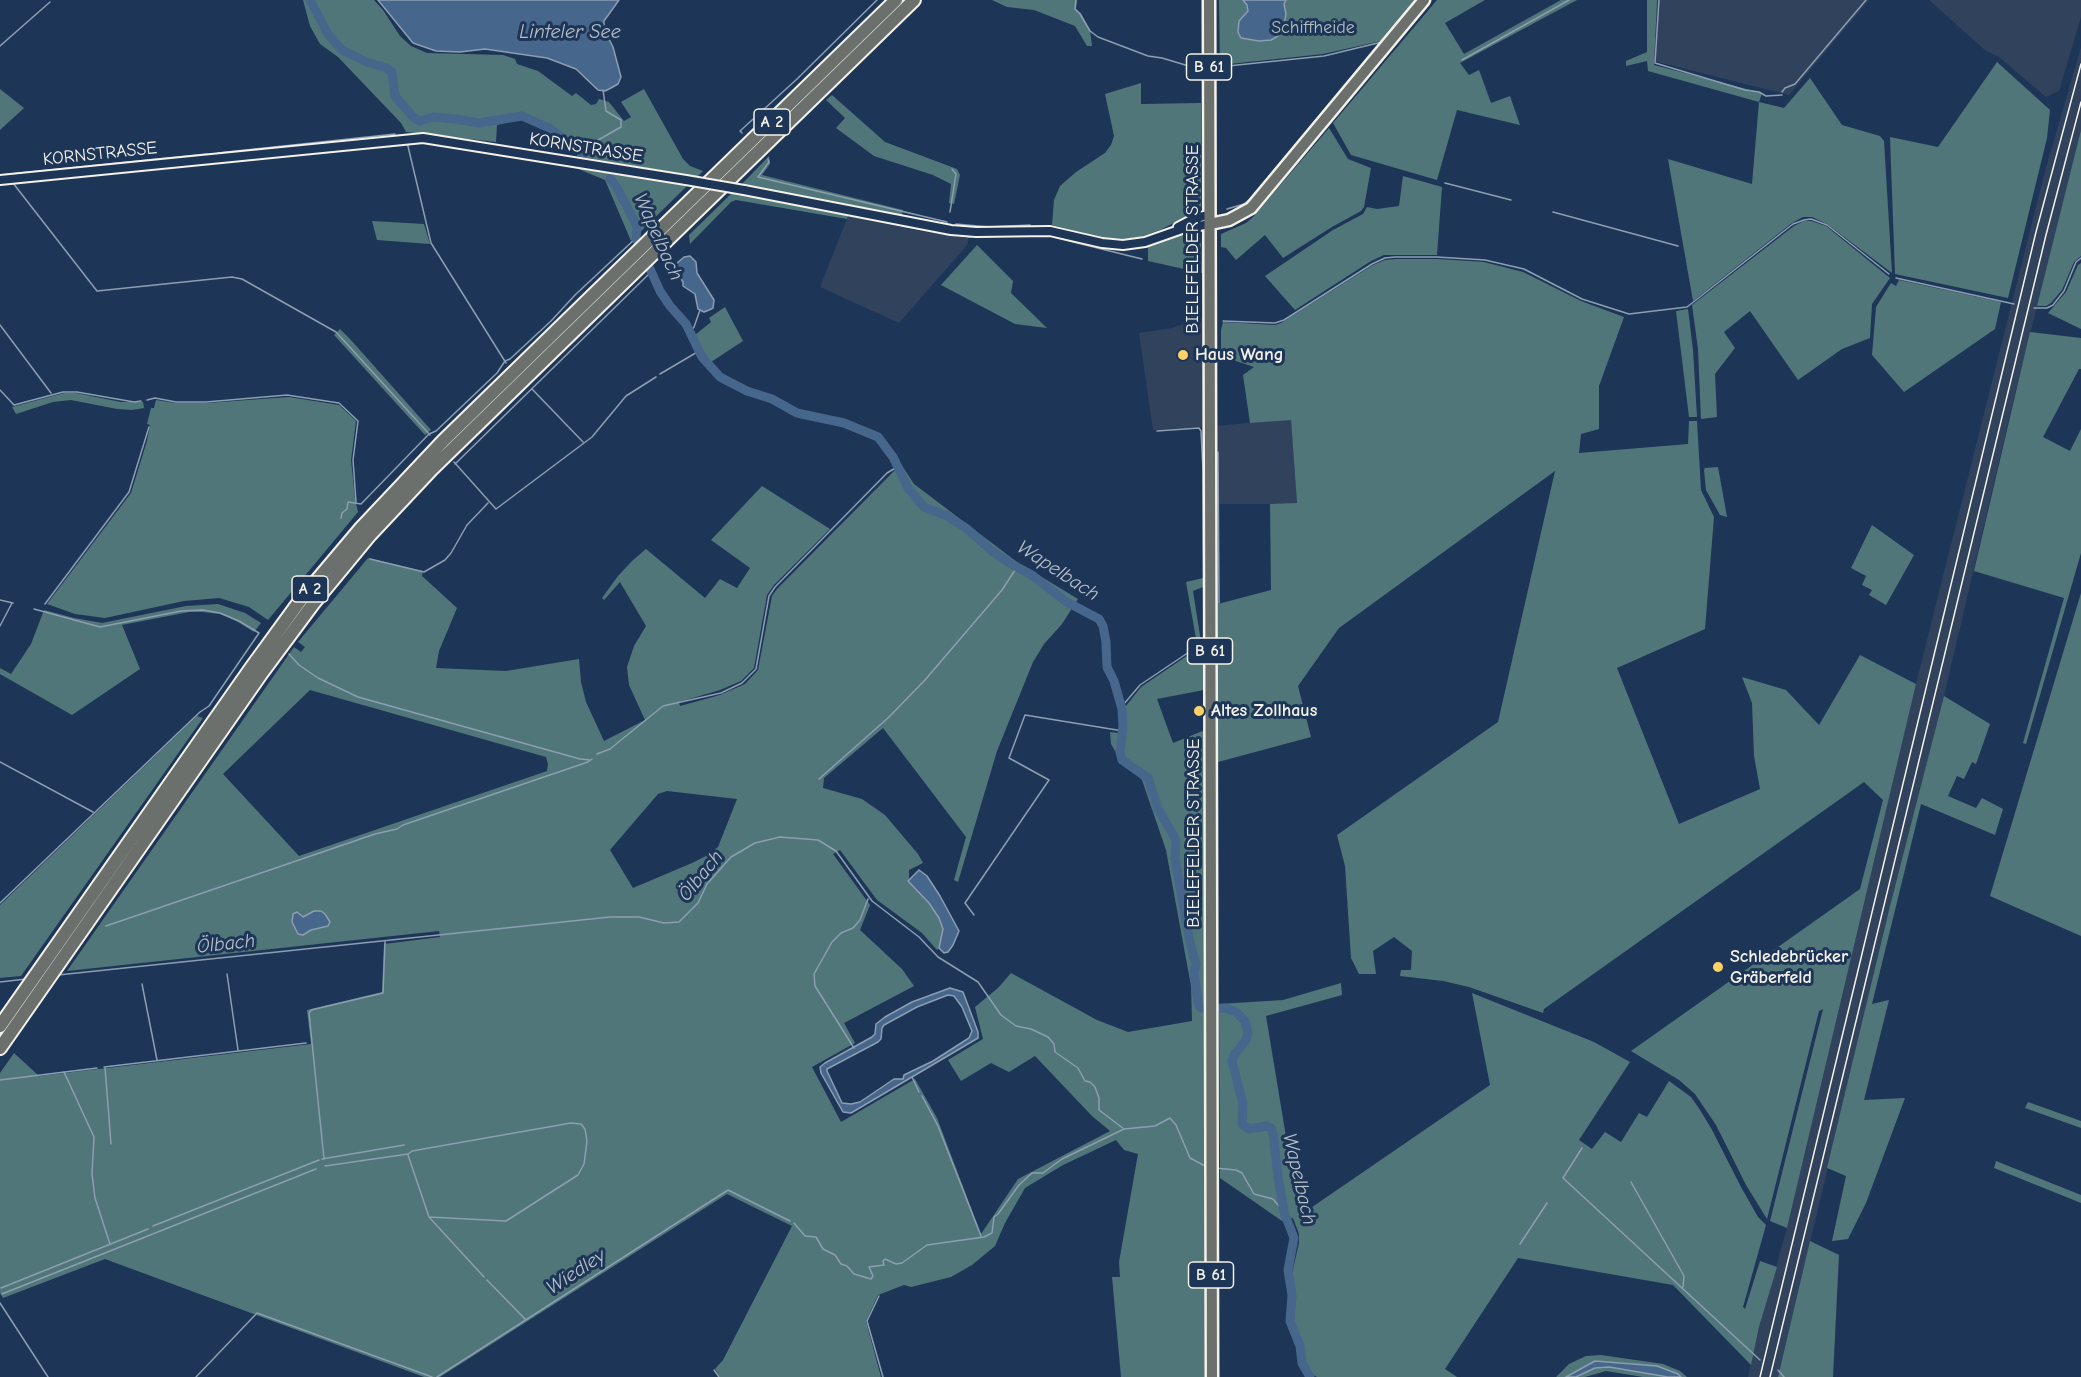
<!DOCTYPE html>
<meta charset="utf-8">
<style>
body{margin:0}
canvas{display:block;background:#1d3557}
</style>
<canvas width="2081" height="1377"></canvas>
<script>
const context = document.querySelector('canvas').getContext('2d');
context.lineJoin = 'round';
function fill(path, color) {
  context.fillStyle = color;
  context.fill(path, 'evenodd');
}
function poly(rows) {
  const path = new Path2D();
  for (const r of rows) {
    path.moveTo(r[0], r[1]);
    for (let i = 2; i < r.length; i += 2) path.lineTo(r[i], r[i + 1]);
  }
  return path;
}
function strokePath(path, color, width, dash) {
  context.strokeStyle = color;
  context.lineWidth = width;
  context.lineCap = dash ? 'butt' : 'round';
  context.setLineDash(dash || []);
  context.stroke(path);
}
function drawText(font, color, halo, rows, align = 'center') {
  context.font = font + ' "Comic Neue",sans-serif';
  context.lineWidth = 6;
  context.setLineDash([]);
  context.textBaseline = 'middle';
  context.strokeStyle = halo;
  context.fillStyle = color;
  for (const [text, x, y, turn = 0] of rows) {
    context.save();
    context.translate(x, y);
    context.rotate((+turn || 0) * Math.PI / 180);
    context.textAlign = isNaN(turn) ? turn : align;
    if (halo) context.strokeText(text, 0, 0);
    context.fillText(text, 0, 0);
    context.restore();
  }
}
fill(poly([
 [1657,0,1869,0,1789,95,1654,61],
 [1929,0,2081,0,2081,17,2059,91,2046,97,1999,57,1986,51],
 [2081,47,2081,130,2009,419,1944,696,1867,1003,1778,1377,1748,1377,1759,1327,1787,1228,1916,684,2044,175],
 [848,216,920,231,968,238,968,244,899,323,820,287],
 [1203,317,1205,427,1153,430,1139,333,1172,328],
 [1291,419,1297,504,1217,504,1215,426]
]), '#30425c');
fill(poly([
 [303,0,374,0,383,10,400,36,411,46,427,53,503,55,515,59,517,64,538,71,572,96,576,93,591,105,596,104,599,99,609,102,624,121,631,117,621,102,644,89,683,159,690,166,703,171,697,177,577,156,577,152,549,131,521,119,497,125,496,142,406,132,401,123,338,57,320,44,310,26],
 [992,0,1077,0,1076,9,1081,13,1090,30,1092,46,1087,46,1075,26,1034,10,1007,7],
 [1219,0,1243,0,1247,5,1248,11,1239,21,1241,38,1259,41,1286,0,1415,0,1381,41,1323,54,1220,65],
 [1437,0,1485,0,1445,23,1464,54,1561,0,1577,0,1460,63,1469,75,1479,70,1491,103,1510,96,1520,125,1457,110,1437,180,1351,155,1333,123],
 [1647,0,1657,0,1654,65,1762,93,1759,102,1784,108,1810,78,1842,125,1880,136,1884,141,1892,273,1827,224,1812,217,1803,217,1792,223,1693,301,1668,159,1752,184,1759,102,1648,71,1647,61,1626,66,1626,61,1647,52],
 [1997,62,2050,110,2047,138,2008,298,1895,274,1890,137,1938,147],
 [1141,83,1141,104,1201,103,1201,206,1195,212,1160,230,1140,237,1124,239,1104,238,1052,225,1054,200,1060,186,1076,172,1105,153,1111,145,1114,136,1105,94],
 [0,89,24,108,0,130],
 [832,95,885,142,957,169,960,175,954,204,949,203,951,184,933,175,874,156,836,128,845,118,826,100],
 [1329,128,1348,159,1371,168,1364,207,1361,211,1332,227,1283,258,1265,235,1236,260,1226,248,1221,247,1221,234,1246,223,1253,217],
 [2081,130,2081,256,2074,262,2062,290,2051,303,2046,306,2037,306],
 [769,156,770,164,762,175,903,210,901,218,742,184],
 [577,165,688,185,631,241,605,180,576,168],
 [1403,176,1442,187,1437,255,1384,255,1371,261,1295,310,1265,276,1333,230,1363,214,1367,207,1377,209,1399,206],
 [732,193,808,207,848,216,847,219,736,200,731,202,690,244,689,235],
 [372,221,424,224,430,244,377,240],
 [1804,221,1811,221,1826,226,1890,278,1872,304,1870,338,1842,349,1798,380,1750,311,1724,332,1735,348,1715,374,1717,417,1701,419,1698,349,1692,305,1794,226],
 [1196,231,1201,234,1202,273,1148,261,1148,247,1180,235],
 [977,245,1013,281,1011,293,1047,328,1015,324,941,285],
 [1396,259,1438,259,1484,262,1523,272,1581,301,1624,317,1599,386,1599,429,1581,434,1579,453,1688,444,1689,421,1697,421,1701,490,1714,517,1705,629,1617,668,1679,824,1760,789,1754,756,1752,703,1742,677,1786,690,1819,725,1860,655,1916,684,1787,1228,1770,1221,1823,1009,1819,1011,1767,1219,1746,1185,1716,1125,1695,1094,1679,1080,1631,1051,1860,889,1883,800,1864,782,1544,1009,1543,1013,1469,987,1443,981,1400,976,1401,970,1411,970,1412,951,1394,937,1373,951,1376,974,1359,974,1351,958,1345,866,1337,835,1498,722,1555,471,1339,628,1298,686,1311,737,1218,762,1218,604,1271,590,1270,504,1297,503,1291,420,1250,423,1243,375,1254,367,1221,356,1221,330,1223,322,1275,325,1281,323,1373,265,1385,260],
 [2081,263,2081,329,2048,313,2066,292,2078,265],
 [1899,280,2001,302,1995,329,1904,392,1872,355,1876,307,1891,283,1896,286],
 [725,307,743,341,711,362,702,350,695,335,711,322,709,318],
 [1688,309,1693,350,1697,417,1689,417,1676,311],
 [340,329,350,339,431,430,425,435,334,335],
 [2030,332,2081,338,2081,369,2079,369,2043,437,2070,451,2081,429,2081,553,2026,744,2023,743,2064,598,1974,571],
 [64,393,76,393,121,402,143,402,144,408,132,410,117,409,71,400,53,402,16,414,12,407],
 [289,397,339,405,356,421,351,460,355,499,358,512,268,620,249,607,219,598,184,601,105,618,75,614,47,604,131,493,147,441,150,425,147,424,151,408,154,408,156,400,175,403,207,403],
 [901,464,914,484,1017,562,1078,599,1062,624,1044,644,1033,662,997,751,958,882,954,880,966,837,883,728,824,778,823,788,862,799,885,815,918,854,923,863,909,870,909,881,929,903,939,918,943,929,939,948,937,950,922,933,877,900,840,850,833,854,870,905,860,930,902,969,914,986,844,1023,855,1043,812,1067,841,1122,915,1079,937,1118,981,1234,1018,1179,1110,1131,1092,1116,1035,1056,1009,1072,991,1063,961,1081,948,1060,983,1039,975,1007,998,988,1011,973,1097,1020,1128,1032,1192,1021,1191,986,1166,850,1142,780,1121,761,1111,744,1110,732,1126,734,1126,706,1141,687,1203,645,1204,690,1157,699,1173,743,1205,730,1206,1377,1121,1377,1112,1277,1120,1277,1119,1262,1138,1154,1124,1150,1116,1140,1063,1165,1025,1188,1005,1223,995,1246,972,1265,951,1277,911,1287,904,1285,878,1295,866,1321,881,1377,720,1377,715,1369,723,1360,792,1226,727,1194,440,1377,424,1377,105,1259,3,1298,0,1293,0,1073,14,1053,39,1076,311,1044,307,1010,382,992,384,944,440,937,439,931,67,971,294,647,301,652,305,647,298,642,368,558,423,571,422,576,457,608,439,651,436,668,506,671,579,659,581,682,586,702,604,741,645,720,629,685,627,667,634,646,646,626,620,582,604,600,602,598,618,576,632,561,646,549,705,598,720,579,737,588,750,568,711,540,762,486,830,529,774,585,767,595,754,668,741,681,720,690,679,702,680,706,720,695,745,684,758,670,772,596,777,589],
 [310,690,546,757,548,764,547,771,299,856,223,774],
 [667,791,737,799,718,847,706,856,692,863,633,888,610,850,658,794],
 [1718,467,1727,517,1720,515,1706,490,1704,470,1705,468],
 [1872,525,1914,555,1886,605,1869,595,1872,590,1862,585,1866,576,1851,568],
 [1203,578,1203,587,1193,591,1201,642,1197,644,1186,582],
 [2081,593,2081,936,1990,896],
 [218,604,245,613,261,623,254,632,238,622,220,614,202,612,189,612,122,625,140,669,72,715,0,674,0,668,11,674,31,644,44,610,74,618,102,623,186,606],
 [1944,696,1990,724,1976,764,1972,762,1964,779,1957,776,1948,796,1976,808,1982,798,2003,809,1995,835,1921,804,1872,1004,1889,1000,1864,1100,1905,1098,1866,1203,1848,1239,1832,1241,1846,1176,1827,1168,1890,906],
 [197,716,203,718,21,976,0,978,0,905],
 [1341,983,1342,995,1266,1016,1297,1203,1302,1214,1490,1085,1472,993,1594,1042,1630,1062,1579,1140,1592,1149,1605,1132,1621,1142,1639,1113,1647,1117,1669,1081,1691,1097,1700,1110,1711,1128,1741,1187,1758,1217,1766,1225,1743,1307,1745,1309,1760,1261,1777,1267,1759,1327,1751,1365,1673,1285,1518,1258,1445,1369,1457,1377,1317,1377,1313,1375,1305,1361,1303,1346,1296,1332,1294,1320,1296,1294,1293,1285,1293,1269,1299,1243,1299,1234,1293,1218,1282,1221,1220,1178,1219,1004,1283,1000],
 [2028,1102,2081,1121,2081,1128,2025,1108],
 [1996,1161,2081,1195,2081,1203,1994,1168],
 [1810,1241,1839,1255,1833,1377,1778,1377],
 [1601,1355,1663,1364,1680,1371,1687,1377,1681,1377,1678,1374,1657,1366,1595,1361,1566,1377,1556,1377,1569,1364,1586,1356],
 [1609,1367,1654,1373,1668,1377,1643,1377,1606,1371,1585,1377,1576,1377,1595,1368]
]), '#507679');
const water = poly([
 [378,0,619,0,604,21,604,29,613,47,621,77,618,84,611,88,605,91,598,90,576,69,547,58,485,49,460,52,436,51,413,43,378,0],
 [1243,0,1286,0,1284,4,1286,14,1284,25,1278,36,1271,40,1259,41,1241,38,1238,32,1239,21,1248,11,1247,5,1243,0],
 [690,256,696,262,697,273,714,300,713,308,709,310,704,312,698,309,695,294,683,286,683,282,675,269,676,264,684,257,690,256],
 [919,870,927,876,940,896,959,931,953,945,948,952,944,953,939,948,943,929,939,918,929,903,908,881,919,870],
 [314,911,321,911,325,914,330,922,328,926,311,930,303,935,298,934,292,922,293,914,297,912,303,917,314,911],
 [950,988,963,992,978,1032,978,1038,851,1113,843,1112,821,1073,820,1067,825,1063,872,1037,875,1034,876,1024,885,1017,912,1002,950,988],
 [948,995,954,996,962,1007,972,1031,969,1038,933,1061,904,1075,903,1079,894,1079,860,1102,851,1104,842,1103,827,1071,827,1069,878,1042,881,1039,882,1028,884,1025,917,1007,948,995],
 [1595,1361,1657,1366,1678,1374,1681,1377,1668,1377,1609,1367,1595,1368,1576,1377,1566,1377,1595,1361]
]);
fill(water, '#47668c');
strokePath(water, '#8c9eb1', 1.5);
strokePath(poly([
 [1076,0,1075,9,1080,14,1090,31,1098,37,1148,56,1162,58,1202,70],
 [1659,0,1655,63,1745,90,1759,92,1766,96,1782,95],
 [0,46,50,2],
 [1462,60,1569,0],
 [1218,67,1324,56,1382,42],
 [1782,92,1785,88,1795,84,1866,0],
 [1331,103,1417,0],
 [742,133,740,131,797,79,877,0],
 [407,142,431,243,506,363],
 [582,152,586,147,621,127,621,120,606,111,603,90],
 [218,153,395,134],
 [768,159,769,162,758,177,947,222],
 [0,175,207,154],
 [13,183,97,291,232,277,242,279,336,332,430,435],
 [15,183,100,174],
 [1445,183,1511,200],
 [0,184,7,183],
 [1203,198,1204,76],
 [1227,209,1244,204,1250,199,1325,110],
 [950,212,956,174,952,169],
 [1553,212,1678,246],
 [956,224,989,227,1030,225],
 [902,226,970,237],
 [984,237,1014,235],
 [1053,237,1142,259],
 [1896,278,2014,304],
 [2034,308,2047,308,2053,305,2064,291,2076,262,2081,258],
 [1223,321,1275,323,1284,320,1372,264,1385,258,1395,257,1437,257,1485,260,1524,269,1582,299,1629,314,1687,307,1793,224,1804,220,1811,219,1827,225,1889,274],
 [0,325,51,393],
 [690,332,694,327,700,310],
 [660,374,699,351],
 [532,389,583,442],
 [0,390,14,405,63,392,77,392,134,402,141,401],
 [147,400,155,398,176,402,206,402,287,395,339,403,358,421,353,460,356,502],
 [1218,452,1219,603],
 [454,462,496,509,592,437,626,396,656,377],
 [455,464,651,272],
 [341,518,342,513,347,509,348,502,361,504,429,434,436,431,497,373,505,361,510,359,551,321,575,295,636,238],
 [370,559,424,572,445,560,451,553,467,525,488,503],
 [0,600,13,603],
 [45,604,129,492,149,427],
 [0,626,12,603],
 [289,654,299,665,318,678,358,697,580,759,590,760],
 [1122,709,1123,705,1140,685,1204,642,1203,470,1201,431,1199,428,1157,431],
 [597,754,610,749,663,706,721,693,742,683,756,669,769,596,775,587,887,473,897,467],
 [0,762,93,812],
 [819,779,888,718,925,680,1002,590,1017,567],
 [0,903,200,712,209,706,259,633,239,621,220,613,203,610,181,611,100,627,34,609],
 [974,915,965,903,1049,780,1009,758,1025,715,1123,731],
 [106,926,375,834,397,829,403,825,588,762,592,759],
 [227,974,238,1050],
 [58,975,610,917,639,917,664,923,679,922,698,903,707,884,731,857,755,843,780,837,818,840,836,851,872,901,919,937,938,957,978,982,1001,1015,1016,1026,1031,1029,1048,1037,1054,1044,1055,1052,1078,1068,1085,1081,1090,1082,1095,1087,1099,1098,1099,1110,1124,1129,1155,1126,1170,1118,1176,1125,1190,1158,1207,1167],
 [0,982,26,979],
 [142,984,157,1060],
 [854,1048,815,986,814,974,832,942,841,933,853,928,860,920,868,899],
 [104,1067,306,1043],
 [105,1067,111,1144],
 [64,1072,94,1137,92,1174,95,1198,110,1244],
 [912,1077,919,1092],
 [0,1080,97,1068],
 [922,1096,938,1126,981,1236],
 [1582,1148,1563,1178,1760,1360],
 [408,1155,429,1217,484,1277],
 [322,1159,404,1145],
 [324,1159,309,1013,311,1010,383,993,385,942],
 [325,1166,408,1154,412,1151,571,1123,581,1124,585,1129,587,1141,584,1164,578,1175,506,1221,429,1217],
 [1215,1168,1236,1170,1242,1173,1254,1194,1273,1199,1284,1212],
 [1631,1182,1684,1276,1683,1287],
 [794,1223,805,1236,816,1237,823,1249,835,1255,841,1264,847,1266,854,1274,871,1279,873,1276,869,1267,884,1265,883,1261,885,1259,896,1264,902,1263,927,1245,984,1237,992,1233,994,1217,998,1214,1019,1185,1032,1173,1043,1173,1062,1159,1124,1129],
 [153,1226,319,1160],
 [1520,1244,1547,1203],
 [487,1280,525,1319],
 [1,1288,148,1229],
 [2,1294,316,1169],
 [879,1296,867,1321,883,1377],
 [0,1303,48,1377],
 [714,1370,719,1377],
 [1778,1370,1784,1377],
 [196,1377,257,1313,432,1377],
 [437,1377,728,1190,790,1221]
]), '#8c9eb1', 1.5);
strokePath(poly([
 [310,0,328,34,342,50,369,63,385,67,392,72,395,96,413,117,420,121,433,117,456,119,479,123,522,116,549,128,583,153],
 [610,178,617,188,637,226,636,238,660,291,670,306,686,324,702,357,720,377,747,391,772,399,797,413,844,423,878,437,893,457,908,488,924,507,947,516,966,528,992,551,1013,565,1032,575,1065,601,1099,619,1103,626,1106,642,1107,667,1114,681,1122,709,1123,726,1120,752,1122,760,1148,778,1158,809,1176,840,1175,859,1190,943,1196,964,1194,972,1198,1002,1200,1007,1205,1009,1225,1008,1236,1012,1245,1021,1248,1033,1246,1040,1234,1055,1232,1061,1243,1104,1242,1124,1249,1129,1267,1126,1271,1128,1273,1133,1278,1176,1284,1212,1294,1238,1288,1270,1292,1295,1290,1321,1300,1346,1302,1363,1310,1377]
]), '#47668c', 9);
const minor = poly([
 [0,180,423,138,686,180],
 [744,190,951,230,976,232,1050,231,1102,243,1123,245,1145,242,1182,229,1210,224],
 [1178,227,1195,218,1209,215]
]);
const major = poly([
 [1209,0,1212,1377],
 [1210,224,1229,220,1251,208,1424,0]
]);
const highway = poly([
 [0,1026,251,668,302,598,361,528,443,441,896,0],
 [0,1048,261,674,313,604,370,535,432,469,914,0]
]);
strokePath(minor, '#f4f1e8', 12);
strokePath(major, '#f4f1e8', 15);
strokePath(highway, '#f4f1e8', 16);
strokePath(minor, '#1d3557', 8);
strokePath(major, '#6c706d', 10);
strokePath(highway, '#6c706d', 12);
strokePath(poly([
 [1760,1377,2036,232,2081,64],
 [1770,1377,2046,235,2081,102]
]), '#f4f1e8', 1.5);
const minorBridge = poly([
 [686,180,744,190]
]);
strokePath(minorBridge, '#f4f1e8', 12, []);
strokePath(minorBridge, '#1d3557', 8);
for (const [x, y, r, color] of [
 [1183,355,6,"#ffd166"],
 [1199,711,6,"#ffd166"],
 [1718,967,6,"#ffd166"]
]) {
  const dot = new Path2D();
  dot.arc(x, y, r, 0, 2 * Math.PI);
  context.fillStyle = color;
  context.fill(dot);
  strokePath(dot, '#1d3557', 2);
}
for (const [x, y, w] of [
 [1209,67,45],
 [772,122,36],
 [310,589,36],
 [1210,651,45],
 [1211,1275,45]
]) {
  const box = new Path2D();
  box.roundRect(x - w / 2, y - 13, w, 26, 4.5);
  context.fillStyle = '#1d3557';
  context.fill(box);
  strokePath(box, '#f4f1e8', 1.5);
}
drawText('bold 16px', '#f4f1e8', null, [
 ["B 61",1209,67],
 ["A 2",772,122],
 ["A 2",310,589],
 ["B 61",1210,651],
 ["B 61",1211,1275]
]);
drawText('18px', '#b2c0bc', '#1d3557', [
 ["Schiffheide",1313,28]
]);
drawText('18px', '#f4f1e8', '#1d3557', [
 ["KORNSTRASSE",586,148,9],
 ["KORNSTRASSE",100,154,-6],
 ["BIELEFELDER STRASSE",1193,239,-90],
 ["BIELEFELDER STRASSE",1194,833,-90]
]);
drawText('bold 18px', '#f4f1e8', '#1d3557', [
 ["Haus Wang",1195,355],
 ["Altes Zollhaus",1211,711],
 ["Schledebrücker",1730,957],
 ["Gräberfeld",1730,978]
], 'left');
drawText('italic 20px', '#b7c0c8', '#1d3557', [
 ["Linteler See",570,32],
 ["Wapelbach",658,237,66],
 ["Wapelbach",1058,571,33],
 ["Ölbach",701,876,-51],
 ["Ölbach",226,944,-6],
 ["Wapelbach",1299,1179,77],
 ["Wiedley",576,1272,-33]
]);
</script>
